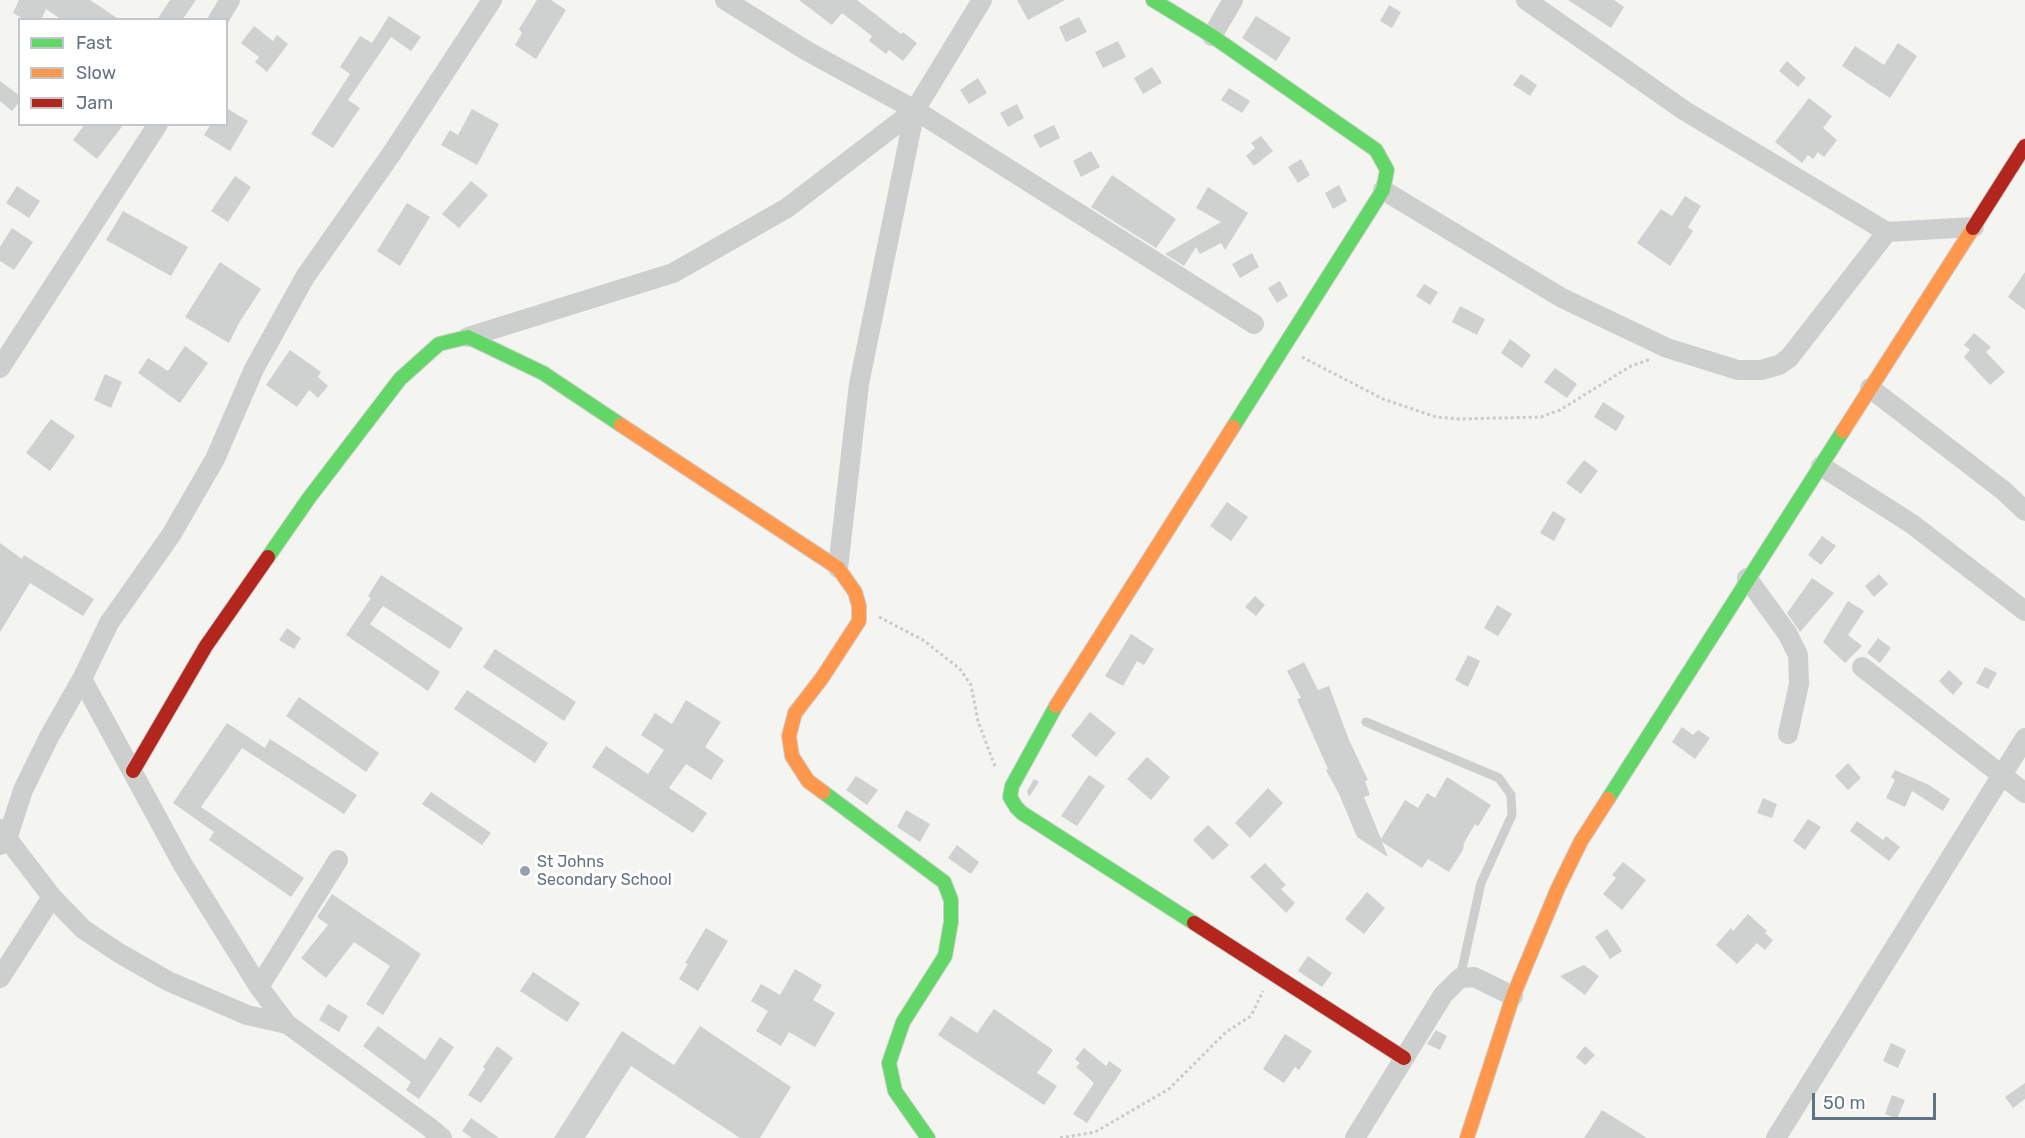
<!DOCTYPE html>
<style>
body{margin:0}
#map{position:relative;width:2025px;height:1138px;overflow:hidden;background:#f4f4f1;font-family:Rubik,sans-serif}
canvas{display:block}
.legend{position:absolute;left:18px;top:18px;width:210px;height:108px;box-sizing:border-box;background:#fff;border:2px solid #c0c7cd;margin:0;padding:8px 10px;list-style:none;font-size:18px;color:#627483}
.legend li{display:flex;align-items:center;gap:12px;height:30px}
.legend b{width:30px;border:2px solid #c0c7cd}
.scale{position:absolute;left:1812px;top:1093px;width:124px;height:27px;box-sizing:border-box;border:3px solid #627483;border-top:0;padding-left:8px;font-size:18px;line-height:21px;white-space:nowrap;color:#627483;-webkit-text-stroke:4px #fff;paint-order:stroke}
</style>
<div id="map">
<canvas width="2025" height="1138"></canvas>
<ul class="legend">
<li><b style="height:8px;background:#63d668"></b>Fast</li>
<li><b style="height:8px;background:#ff974d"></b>Slow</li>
<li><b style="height:8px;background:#b3261e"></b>Jam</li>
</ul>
<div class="scale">50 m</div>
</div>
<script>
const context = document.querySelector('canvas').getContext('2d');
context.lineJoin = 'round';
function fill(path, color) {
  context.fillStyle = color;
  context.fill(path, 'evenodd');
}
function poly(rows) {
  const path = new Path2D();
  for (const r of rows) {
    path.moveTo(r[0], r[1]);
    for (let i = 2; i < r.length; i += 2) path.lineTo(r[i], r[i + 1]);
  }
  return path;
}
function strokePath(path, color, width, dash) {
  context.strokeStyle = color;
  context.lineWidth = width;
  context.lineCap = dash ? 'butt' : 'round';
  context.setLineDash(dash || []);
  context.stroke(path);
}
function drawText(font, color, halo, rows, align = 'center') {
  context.font = font + ' Rubik,sans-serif';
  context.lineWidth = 6;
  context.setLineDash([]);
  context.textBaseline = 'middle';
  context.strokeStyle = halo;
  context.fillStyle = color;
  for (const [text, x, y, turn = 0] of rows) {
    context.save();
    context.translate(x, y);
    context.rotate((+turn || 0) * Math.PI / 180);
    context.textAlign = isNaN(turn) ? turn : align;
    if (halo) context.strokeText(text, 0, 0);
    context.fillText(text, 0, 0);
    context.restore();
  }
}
fill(poly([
 [19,0,90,0,120,20,62,20,46,9,41,20,25,20,13,13],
 [170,0,196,0,182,20,157,20],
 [537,0,551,0,566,10,536,59,515,45,522,33,519,29],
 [799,0,857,0,901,34,903,32,917,43,903,61,889,50,886,54,869,41,872,36,842,13,832,25],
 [1017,0,1065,0,1028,20],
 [1568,0,1614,0,1624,7,1611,28],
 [1389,5,1401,12,1392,28,1380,21],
 [389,16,421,37,411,51,391,37,348,100,360,108,333,148,311,134,350,74,340,67,360,36,372,43],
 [1256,16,1291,38,1276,61,1242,38],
 [1079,17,1087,32,1066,42,1059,27],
 [254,26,273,41,277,35,288,44,267,72,255,62,259,57,241,43],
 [1118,41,1126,57,1103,68,1095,52],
 [1898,43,1917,56,1890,98,1842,66,1855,46,1884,65],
 [1787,61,1806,78,1798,87,1779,71],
 [1152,67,1162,83,1143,94,1134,78],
 [1521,74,1537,85,1530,96,1513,85],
 [978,78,987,93,969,104,960,90],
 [0,81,20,96,20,101,12,111,0,101],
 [1229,88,1250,101,1242,113,1221,100],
 [1809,98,1832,116,1823,128,1837,140,1824,157,1818,152,1813,159,1808,155,1802,163,1775,142],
 [1017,104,1024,118,1008,127,1000,113],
 [226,108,248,121,230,151,204,135,211,124,226,124],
 [472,109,499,124,477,165,441,145,450,130,458,135],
 [85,124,124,124,97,159,73,140],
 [1054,125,1060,138,1040,148,1033,135],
 [1261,136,1273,151,1254,166,1246,156,1255,148,1251,143],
 [1091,151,1100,167,1081,177,1073,161],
 [1301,159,1310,175,1298,183,1288,167],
 [1112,175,1176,219,1156,248,1091,207],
 [235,176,251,187,228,222,211,211],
 [471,181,488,195,459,228,442,214],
 [1339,185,1347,201,1333,209,1325,193],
 [17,186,40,201,29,218,6,203],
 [1208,187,1248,213,1225,250,1221,243,1200,254,1196,247,1184,266,1165,254,1221,222,1196,208],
 [1685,196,1701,206,1688,227,1693,231,1670,266,1637,243,1661,209,1672,216],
 [407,203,430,217,400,266,377,251],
 [123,211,188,247,171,276,106,240],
 [12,228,33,242,14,270,0,261,0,247],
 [1252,253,1259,267,1240,278,1232,264],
 [220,262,261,289,239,323,229,343,185,317],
 [2025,272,2025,310,2008,297],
 [1280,281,1288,296,1277,303,1268,288],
 [1424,284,1438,292,1430,305,1416,296],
 [1460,306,1485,319,1477,335,1452,322],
 [1974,333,1991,347,1986,352,2005,372,1990,385,1964,357,1970,350,1964,345],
 [1510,339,1531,355,1522,368,1501,353],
 [185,346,208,363,180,403,138,373,148,358,168,371],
 [290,350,321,372,318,377,328,386,318,398,309,390,297,407,266,385],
 [1555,368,1577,384,1567,398,1544,382],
 [105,374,122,382,111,408,94,400],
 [1603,402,1625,416,1616,431,1594,417],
 [51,419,75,436,50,471,26,453],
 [1584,460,1598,471,1581,494,1566,483],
 [1227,502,1248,517,1231,541,1210,526],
 [1553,511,1566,519,1554,541,1540,533],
 [1822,536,1836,546,1821,565,1808,555],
 [0,543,22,559,24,555,94,599,83,616,30,583,0,632],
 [1879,574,1888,584,1874,597,1865,586],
 [381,575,463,628,450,649,383,606,370,624,440,672,428,691,346,635,371,598,368,596],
 [1812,578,1834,593,1800,632,1787,613],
 [1255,596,1265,605,1256,616,1245,607],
 [1848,601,1864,611,1848,635,1862,646,1845,663,1823,642],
 [1497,605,1512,614,1498,636,1484,628],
 [287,628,301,638,294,649,279,640],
 [1131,634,1154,649,1144,665,1137,661,1123,686,1105,676],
 [1878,638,1891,648,1880,663,1867,653],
 [495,649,576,702,564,721,483,667],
 [1468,655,1480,661,1468,687,1455,680],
 [1304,662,1318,690,1329,686,1349,740,1368,780,1365,781,1370,795,1364,797,1381,839,1405,800,1418,808,1427,793,1435,798,1447,777,1491,805,1478,826,1475,824,1464,843,1463,850,1449,872,1428,859,1422,868,1382,842,1388,857,1357,837,1339,794,1326,770,1328,769,1297,699,1301,698,1287,671],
 [1985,667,1997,673,1988,689,1976,683],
 [1949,670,1963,683,1953,695,1939,681],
 [467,690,548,743,535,763,454,709],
 [299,697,379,753,366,772,286,716],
 [686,700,721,722,705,747,724,760,711,780,686,764,669,788,707,813,693,833,592,767,606,746,648,774,664,750,641,735,655,713,672,724],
 [1090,712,1116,733,1096,757,1071,736],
 [227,723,265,748,270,739,357,795,344,814,242,748,201,807,304,878,291,897,209,840,214,832,173,803],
 [1682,727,1693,735,1698,730,1710,738,1695,759,1672,742],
 [1147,757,1170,777,1151,800,1127,779],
 [1848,763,1861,778,1848,790,1835,776],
 [1895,770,1929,785,1950,799,1943,811,1912,791,1905,807,1886,798,1895,780,1891,777],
 [1089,775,1105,786,1077,826,1061,816],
 [856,776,878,790,867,805,846,790],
 [1034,779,1039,782,1029,797,1027,791],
 [1268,788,1283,803,1250,838,1235,823],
 [431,792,491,833,482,845,422,804],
 [1763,798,1777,804,1772,818,1757,813],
 [906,810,930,824,920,842,897,827],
 [1808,819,1821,827,1805,850,1793,841],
 [1857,821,1883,840,1886,836,1900,847,1889,861,1850,831],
 [1208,825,1229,845,1213,860,1193,840],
 [957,845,979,862,971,874,948,858],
 [1623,862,1646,880,1622,910,1603,894,1616,878,1612,875],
 [1265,863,1286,885,1281,889,1295,903,1286,913,1250,877],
 [1367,892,1385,908,1364,934,1345,919],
 [332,894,421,954,383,1015,366,1004,390,966,354,942,326,978,301,958,328,925,317,917],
 [1748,914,1767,931,1765,933,1773,940,1765,950,1757,943,1737,964,1716,945,1731,928,1733,931],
 [706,928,728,941,698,991,679,979,688,964,685,963],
 [1607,929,1622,951,1610,959,1595,937],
 [1308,956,1332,973,1322,987,1298,971],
 [1584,965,1599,976,1585,995,1560,976],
 [795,969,822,985,813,1000,835,1013,815,1047,789,1032,781,1046,756,1031,768,1011,751,1001,761,984,780,995],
 [533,972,580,1003,567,1022,520,991],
 [328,1004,348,1016,339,1032,319,1020],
 [994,1009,1053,1050,1037,1073,1057,1086,1044,1105,938,1035,951,1016,977,1033],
 [378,1026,425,1060,440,1037,454,1047,419,1099,406,1090,411,1082,363,1046],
 [700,1026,791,1087,760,1138,740,1138,631,1066,585,1138,554,1138,622,1031,674,1065],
 [1436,1030,1447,1036,1440,1050,1427,1044],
 [1285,1034,1312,1051,1299,1070,1295,1067,1284,1083,1263,1069],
 [1891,1043,1906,1050,1898,1068,1883,1061],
 [497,1046,513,1058,481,1103,468,1095,485,1069,483,1067],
 [1585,1046,1595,1055,1585,1065,1576,1057],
 [1084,1048,1106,1066,1109,1061,1122,1070,1087,1123,1073,1114,1094,1083,1076,1067,1080,1063,1075,1059],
 [2025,1083,2025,1099,2013,1108,2005,1097],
 [1892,1095,1905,1100,1897,1119,1885,1114],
 [1602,1110,1647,1138,1584,1138],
 [471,1118,499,1138,472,1138,462,1131]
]), '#cfd0d0');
const fast = poly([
 [1153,0,1212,36,1376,150,1387,170,1383,190,1233,427],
 [268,557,309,498,400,379,439,344,468,337,543,373,621,425],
 [1056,706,1012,786,1010,797,1016,807,1022,813,1194,923],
 [823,792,944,882,951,900,951,922,945,956,903,1022,889,1063,895,1091,928,1138],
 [1608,799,1843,431]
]);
const slow = poly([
 [621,425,838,568,855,592,859,606,859,621,822,678,795,713,789,736,792,756,808,781,823,792],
 [1843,431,1973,228],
 [1056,706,1233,427],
 [1467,1138,1513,996,1558,888,1581,841,1608,799]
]);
const jam = poly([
 [1973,228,2025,146],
 [133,771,206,646,268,557],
 [1194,923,1404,1058]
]);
strokePath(fast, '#d0d1d1', 16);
strokePath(slow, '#d0d1d1', 16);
strokePath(jam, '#d0d1d1', 16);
strokePath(poly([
 [1302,357,1383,399,1436,417,1459,419,1541,417,1560,410,1631,366,1651,359],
 [879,617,923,640,960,669,971,685,978,721,996,769],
 [1060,1138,1095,1132,1169,1089,1226,1032,1251,1016,1263,991]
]), '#cacbcb', 3, [3, 3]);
strokePath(poly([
 [1366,722,1499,778,1511,795,1512,815,1481,883,1460,978]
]), '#cdcece', 9);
strokePath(poly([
 [725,0,807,51,915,110,1254,324],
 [1526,0,1685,111,1887,232,1974,227],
 [218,20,230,0],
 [1212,36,1233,0],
 [1383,190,1562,298,1667,348,1738,370,1761,370,1779,365,1789,358,1887,232],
 [468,337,673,273,787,208,915,110],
 [0,368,158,124],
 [1870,388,2004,491,2025,511],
 [1821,466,1912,524,2025,611],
 [838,568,859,384,915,110,982,0],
 [1747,578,1787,633,1798,655,1799,684,1788,734],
 [1862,667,2025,793],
 [0,829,52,897,83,929,119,953,168,981,247,1015,287,1024],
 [0,845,8,836,23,790,49,737,82,679],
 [0,978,52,897],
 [259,987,338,860],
 [442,1138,429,1127,287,1024,259,987,183,865,82,679,109,623,171,535,215,459,254,369,305,277,392,153,492,0],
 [1355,1138,1443,995,1460,978,1474,977,1513,996],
 [1776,1138,2025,738]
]), '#cdcece', 20);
strokePath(fast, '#63d668', 14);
strokePath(slow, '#ff974d', 14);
strokePath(jam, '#b3261e', 14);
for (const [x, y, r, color] of [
 [525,871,6,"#95a1aa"]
]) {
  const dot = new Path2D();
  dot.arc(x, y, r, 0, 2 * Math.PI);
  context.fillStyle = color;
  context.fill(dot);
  strokePath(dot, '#fff', 2);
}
drawText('16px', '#627483', '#fff', [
 ["St Johns",537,862],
 ["Secondary School",537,880]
], 'left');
</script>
